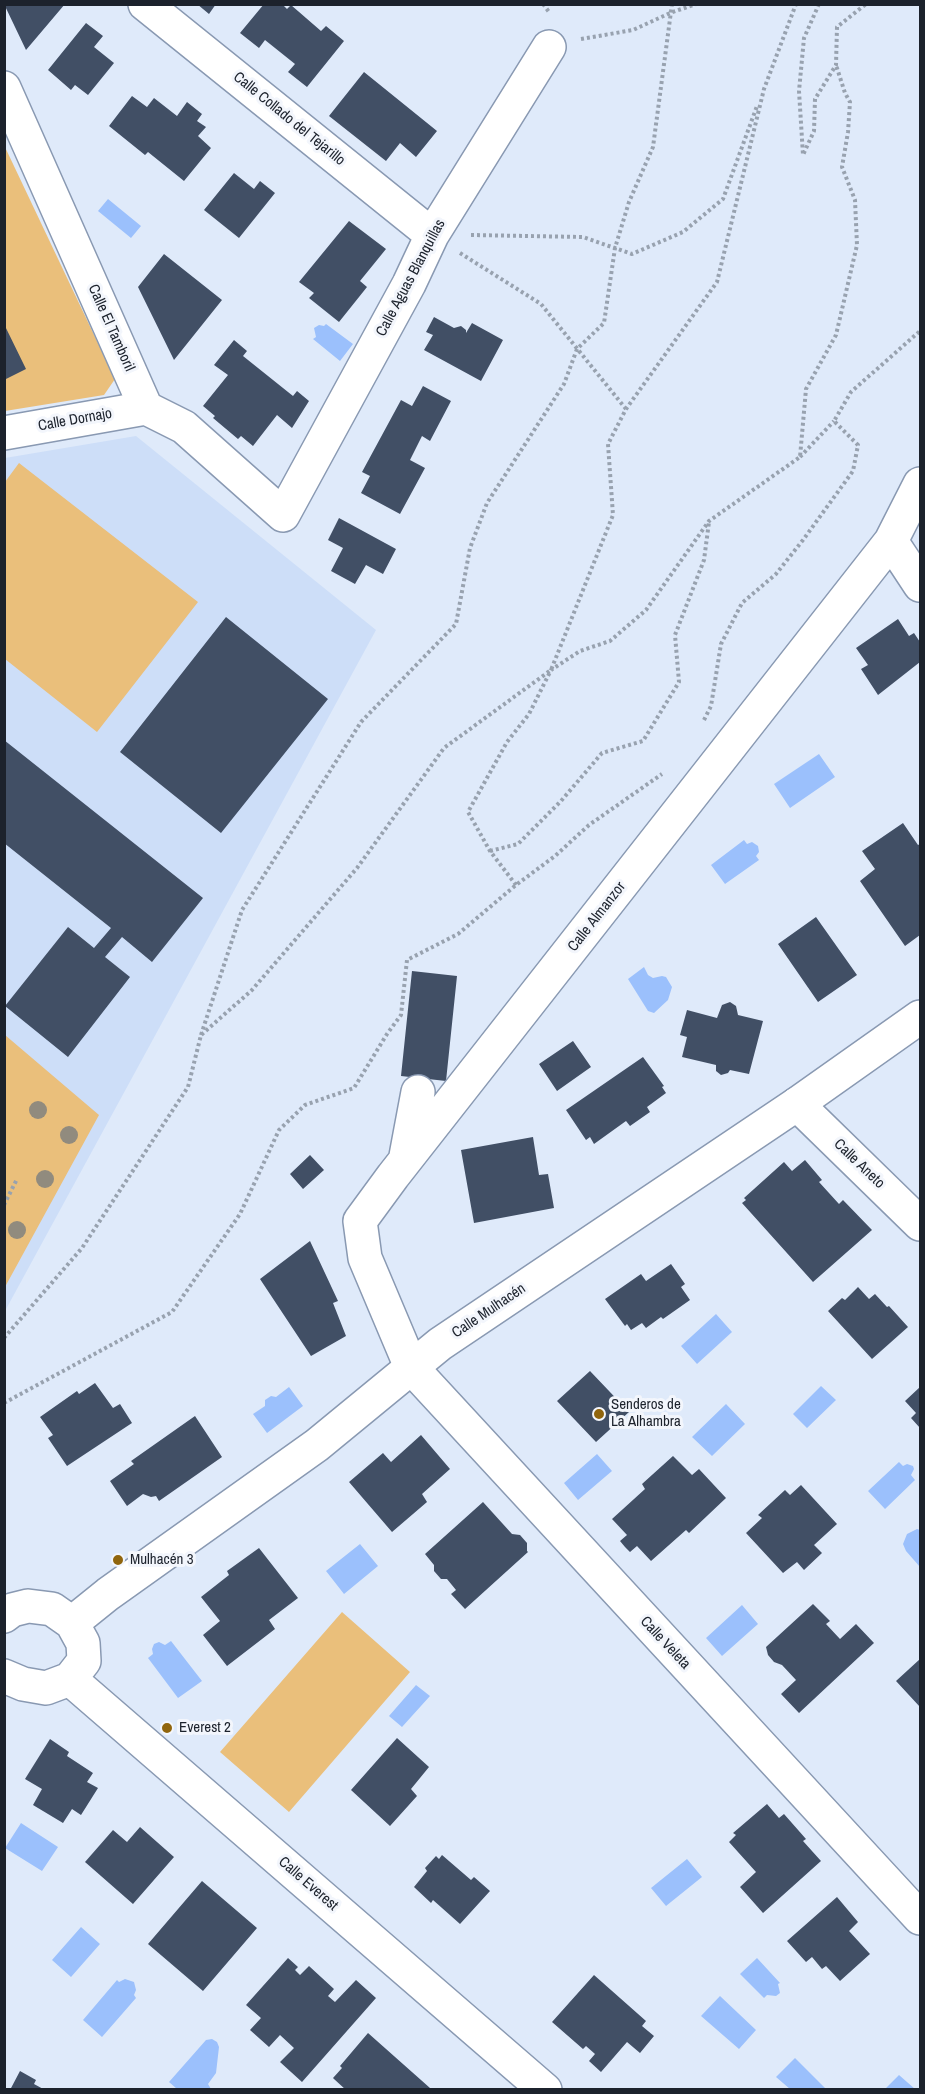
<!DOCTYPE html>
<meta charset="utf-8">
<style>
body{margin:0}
#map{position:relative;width:925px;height:2094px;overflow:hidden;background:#dfeafa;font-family:"Archivo Narrow",sans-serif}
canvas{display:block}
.frame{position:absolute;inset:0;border:6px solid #1c222c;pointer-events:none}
</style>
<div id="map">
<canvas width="925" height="2094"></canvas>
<div class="frame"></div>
</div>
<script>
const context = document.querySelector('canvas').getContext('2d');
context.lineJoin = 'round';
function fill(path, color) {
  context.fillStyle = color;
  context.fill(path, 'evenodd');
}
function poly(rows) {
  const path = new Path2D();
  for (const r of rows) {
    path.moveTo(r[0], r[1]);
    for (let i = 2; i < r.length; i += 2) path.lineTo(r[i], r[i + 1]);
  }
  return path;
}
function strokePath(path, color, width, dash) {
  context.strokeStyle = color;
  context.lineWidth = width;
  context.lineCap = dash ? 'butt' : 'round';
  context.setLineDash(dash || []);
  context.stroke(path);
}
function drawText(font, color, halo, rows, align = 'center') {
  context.font = font + ' "Archivo Narrow",sans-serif';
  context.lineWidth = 6;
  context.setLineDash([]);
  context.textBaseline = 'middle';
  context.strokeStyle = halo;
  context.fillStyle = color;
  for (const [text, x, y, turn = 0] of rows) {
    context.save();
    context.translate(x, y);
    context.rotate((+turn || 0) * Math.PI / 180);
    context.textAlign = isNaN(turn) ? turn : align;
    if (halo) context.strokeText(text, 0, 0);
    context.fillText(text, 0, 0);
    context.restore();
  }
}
fill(poly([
 [136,436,376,630,5,1311,5,458]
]), '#cddef8');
fill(poly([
 [4,145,115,379,104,395,5,411],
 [19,463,198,602,97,732,5,659,5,482],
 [5,1035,99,1115,5,1287],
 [342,1612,410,1672,289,1812,220,1752]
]), '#eabf7b');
fill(poly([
 [108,199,141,226,131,238,98,211],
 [326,324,353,344,340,361,313,339,316,337,314,328,319,325,324,326],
 [819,754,835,777,790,808,774,784],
 [744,840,747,844,752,842,758,846,759,852,756,856,759,860,725,884,711,865],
 [644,967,648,975,653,978,662,976,666,977,672,987,668,1000,654,1013,648,1011,628,979],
 [716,1314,732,1332,697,1364,681,1346],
 [821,1386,836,1400,807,1428,793,1414],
 [289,1387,303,1406,267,1433,253,1414,265,1406,265,1400,271,1396,276,1397],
 [726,1404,745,1424,712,1456,692,1437],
 [597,1454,612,1471,578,1500,564,1483],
 [899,1462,903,1466,907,1464,913,1466,914,1469,911,1475,915,1480,885,1509,868,1491],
 [917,1529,920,1530,920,1567,906,1551,903,1544,907,1534],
 [360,1544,378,1566,344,1594,326,1571],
 [742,1605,758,1624,722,1656,706,1638],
 [171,1641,202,1681,178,1698,148,1658,153,1654,152,1649,154,1644,159,1642,165,1645],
 [416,1685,430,1696,402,1727,389,1716],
 [21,1823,58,1847,42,1871,5,1848],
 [687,1859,702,1877,666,1906,651,1888],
 [81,1927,100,1944,71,1977,52,1960],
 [757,1958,780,1983,778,1984,780,1993,776,1996,767,1995,764,1998,740,1974],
 [125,1979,134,1982,136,1990,134,1995,136,1998,102,2037,83,2020,117,1980,119,1982],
 [720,1996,756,2030,739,2049,701,2016],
 [212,2039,217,2042,219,2047,216,2073,208,2084,211,2089,177,2089,169,2082,206,2040],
 [795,2058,826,2089,790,2089,776,2077],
 [899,2075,915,2089,885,2089]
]), '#9bc0fc');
fill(poly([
 [4,4,65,4,26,50],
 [197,4,216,4,209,14],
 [264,4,282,4,287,9,291,5,321,31,326,26,344,41,307,87,288,72,295,64,265,40,259,48,240,33],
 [86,23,103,36,94,47,114,63,88,95,75,85,71,90,48,70],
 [364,72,437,131,416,157,400,143,386,161,329,116],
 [132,96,147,107,154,98,177,116,187,102,202,114,197,121,206,127,198,136,211,148,184,181,148,152,145,155,109,126],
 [234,173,254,189,260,181,275,193,239,238,204,210],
 [349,221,386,249,360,281,367,287,339,322,309,298,314,293,299,282],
 [164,254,222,300,174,360,138,287],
 [434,317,454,328,461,326,466,330,466,333,472,323,503,340,481,381,424,350,433,335,426,332],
 [4,324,26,369,4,380],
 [234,340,247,351,243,356,293,396,297,391,309,401,292,428,277,415,253,446,241,436,238,439,213,418,215,416,203,406,228,375,214,365],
 [423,386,451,401,430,441,422,436,410,460,425,468,400,514,361,493,370,476,362,472,401,400,412,406],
 [339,518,396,549,383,574,366,565,355,584,331,571,343,548,328,540],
 [226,617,328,699,221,833,120,752],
 [898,619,909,636,914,633,920,642,919,648,920,662,878,695,861,669,868,665,856,648],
 [4,740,203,898,152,962,122,937,105,957,130,977,68,1057,5,1006,68,927,94,948,111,928,4,843],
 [903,823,918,845,920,844,920,935,905,946,860,881,875,869,862,851],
 [816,917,857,975,818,1002,778,944],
 [412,971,457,976,446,1081,401,1076],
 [730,1002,736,1006,738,1015,763,1021,749,1074,730,1070,728,1073,721,1075,716,1071,716,1065,682,1057,687,1037,680,1035,687,1010,717,1018,722,1005],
 [573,1041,591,1067,557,1091,539,1064],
 [643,1057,664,1086,662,1087,666,1093,647,1107,650,1112,630,1126,626,1121,594,1144,590,1137,586,1140,566,1110],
 [533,1137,539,1175,548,1174,554,1208,474,1223,461,1150],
 [310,1155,324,1170,303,1189,290,1174],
 [805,1160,822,1180,819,1182,839,1204,843,1200,872,1230,813,1282,742,1203,746,1200,744,1198,784,1162,792,1171],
 [310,1241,338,1301,333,1303,346,1336,311,1356,260,1279],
 [671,1264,685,1284,681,1287,690,1300,663,1319,661,1317,646,1328,642,1323,631,1330,627,1324,625,1326,605,1299,641,1274,646,1281],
 [858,1287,869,1299,875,1294,887,1307,889,1306,908,1327,872,1359,828,1311,842,1298,845,1300],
 [590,1371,629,1412,596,1442,557,1401],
 [95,1383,113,1408,120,1404,132,1423,67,1466,48,1438,53,1435,40,1417,77,1391,79,1394],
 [920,1387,920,1428,911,1418,916,1413,905,1401],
 [195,1416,222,1457,159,1501,156,1496,151,1497,143,1494,127,1506,110,1481,134,1464,131,1461],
 [421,1435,450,1469,422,1494,427,1502,392,1532,349,1482,383,1453,391,1462],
 [673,1456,692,1475,699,1469,726,1498,689,1533,686,1530,651,1561,637,1546,630,1552,625,1547,620,1541,627,1535,612,1519,645,1489,642,1484],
 [801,1485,837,1524,814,1545,822,1553,804,1570,797,1562,783,1573,746,1533,762,1518,758,1515,785,1490,790,1495],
 [483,1502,512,1534,520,1535,527,1543,527,1551,528,1552,465,1609,451,1594,456,1590,447,1579,441,1579,434,1571,434,1565,425,1554],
 [259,1548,298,1598,269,1620,275,1629,227,1666,203,1635,220,1621,201,1597,229,1575,227,1571],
 [813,1604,830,1621,826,1624,840,1639,856,1624,874,1643,799,1713,781,1694,796,1680,782,1665,774,1662,768,1655,766,1647],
 [920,1659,920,1707,896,1681],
 [397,1738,429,1767,411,1789,417,1796,390,1826,351,1790],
 [50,1739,69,1752,67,1756,93,1773,87,1782,98,1788,81,1815,72,1809,63,1823,33,1805,42,1789,25,1779],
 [767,1804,779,1818,784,1814,806,1839,803,1841,821,1861,763,1913,740,1887,756,1872,729,1842,736,1835,733,1833],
 [140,1827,174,1857,133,1904,85,1862,113,1830,127,1842],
 [442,1855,471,1880,474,1877,490,1891,460,1924,433,1900,431,1903,414,1887,427,1871,425,1868,436,1856,439,1859],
 [202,1881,257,1928,203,1991,148,1944],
 [837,1897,858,1922,849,1931,870,1954,840,1981,826,1966,822,1969,812,1957,806,1962,787,1941],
 [288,1958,298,1967,295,1970,300,1975,309,1966,334,1989,328,1996,335,2002,356,1980,376,1998,302,2082,280,2062,294,2048,280,2035,269,2047,250,2030,261,2018,246,2005],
 [594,1975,646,2021,642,2026,654,2036,640,2053,627,2042,601,2072,589,2061,595,2054,586,2046,583,2049,552,2022],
 [368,2033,430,2088,429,2090,346,2090,334,2079,333,2078,342,2068,340,2066],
 [20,2071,36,2080,34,2084,45,2090,10,2090]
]), '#414f65');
const street = poly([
 [145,4,432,235],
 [4,88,146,408,184,427,283,515,409,284,432,235,549,47],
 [4,433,146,408],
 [920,484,891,541,393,1176,360,1221,365,1258,411,1367,920,1918],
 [891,541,920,585],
 [797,1104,920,1224],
 [406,1156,418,1092]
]);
const secondary = poly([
 [4,1616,12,1610,28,1606,52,1609,72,1623,83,1643,84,1661,70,1679,46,1688,23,1684,4,1676],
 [72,1623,108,1594,317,1445,440,1344,797,1104,920,1017],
 [70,1679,545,2090]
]);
strokePath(street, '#8999b2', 36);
strokePath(secondary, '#8999b2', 36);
strokePath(poly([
 [543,4,549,12],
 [819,4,804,38,799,91,803,155,814,131,815,99,836,65,837,27,866,4],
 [581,39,633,30,670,13,696,4],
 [471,235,583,237,632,254,683,232,723,199,757,106],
 [460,253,541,304,626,409],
 [800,457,834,421],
 [704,720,711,706,721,644,742,603,776,574,803,540,853,471,858,445,834,421,851,392,920,331],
 [490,851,518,844,561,801,602,753,643,741,679,682,675,635,704,560,709,522],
 [516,885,490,851,468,812,507,742,529,714,551,670,580,651,610,641,646,610,709,521,800,457,806,389,836,335,857,245,855,200,842,167,848,132,850,102,845,93,836,65],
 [201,1035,242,910,361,722,456,624,470,548,487,503,564,384,577,349,604,323,615,248,629,202,653,147,672,4],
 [4,1205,17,1179],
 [4,1338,82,1248,188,1087,201,1035,252,990,357,868,444,748,551,670,613,515,608,444,626,409,717,282,764,89,796,4],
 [4,1403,172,1312,240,1214,279,1130,305,1105,354,1088,387,1034,401,1015,407,960,458,934,516,885,555,856,589,825,662,774]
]), '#98a2af', 4, [3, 3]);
strokePath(street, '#fff', 33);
strokePath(secondary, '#fff', 33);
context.fillStyle = '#918b7e';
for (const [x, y] of [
 [38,1110],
 [69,1135],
 [45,1179],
 [17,1230]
]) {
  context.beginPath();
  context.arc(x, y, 9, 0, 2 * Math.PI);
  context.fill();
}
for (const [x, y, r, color] of [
 [599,1414,6,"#90650d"],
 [118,1560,6,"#90650d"],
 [167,1728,6,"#90650d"]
]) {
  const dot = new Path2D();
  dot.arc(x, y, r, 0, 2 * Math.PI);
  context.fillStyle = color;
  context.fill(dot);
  strokePath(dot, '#f3f6fc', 2);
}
drawText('15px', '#1c222c', '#f3f6fc', [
 ["Calle Collado del Tejarillo",289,119,39],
 ["Calle Aguas Blanquillas",411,278,-62],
 ["Calle El Tamboril",111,328,66],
 ["Calle Dornajo",75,420,-10],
 ["Calle Almanzor",597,917,-52],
 ["Calle Aneto",859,1164,44],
 ["Calle Mulhacén",489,1311,-34],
 ["Calle Veleta",665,1643,47],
 ["Calle Everest",308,1884,41]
]);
drawText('15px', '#1c222c', '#f3f6fc', [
 ["Senderos de",611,1405],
 ["La Alhambra",611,1422],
 ["Mulhacén 3",130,1560],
 ["Everest 2",179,1728]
], 'left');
</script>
